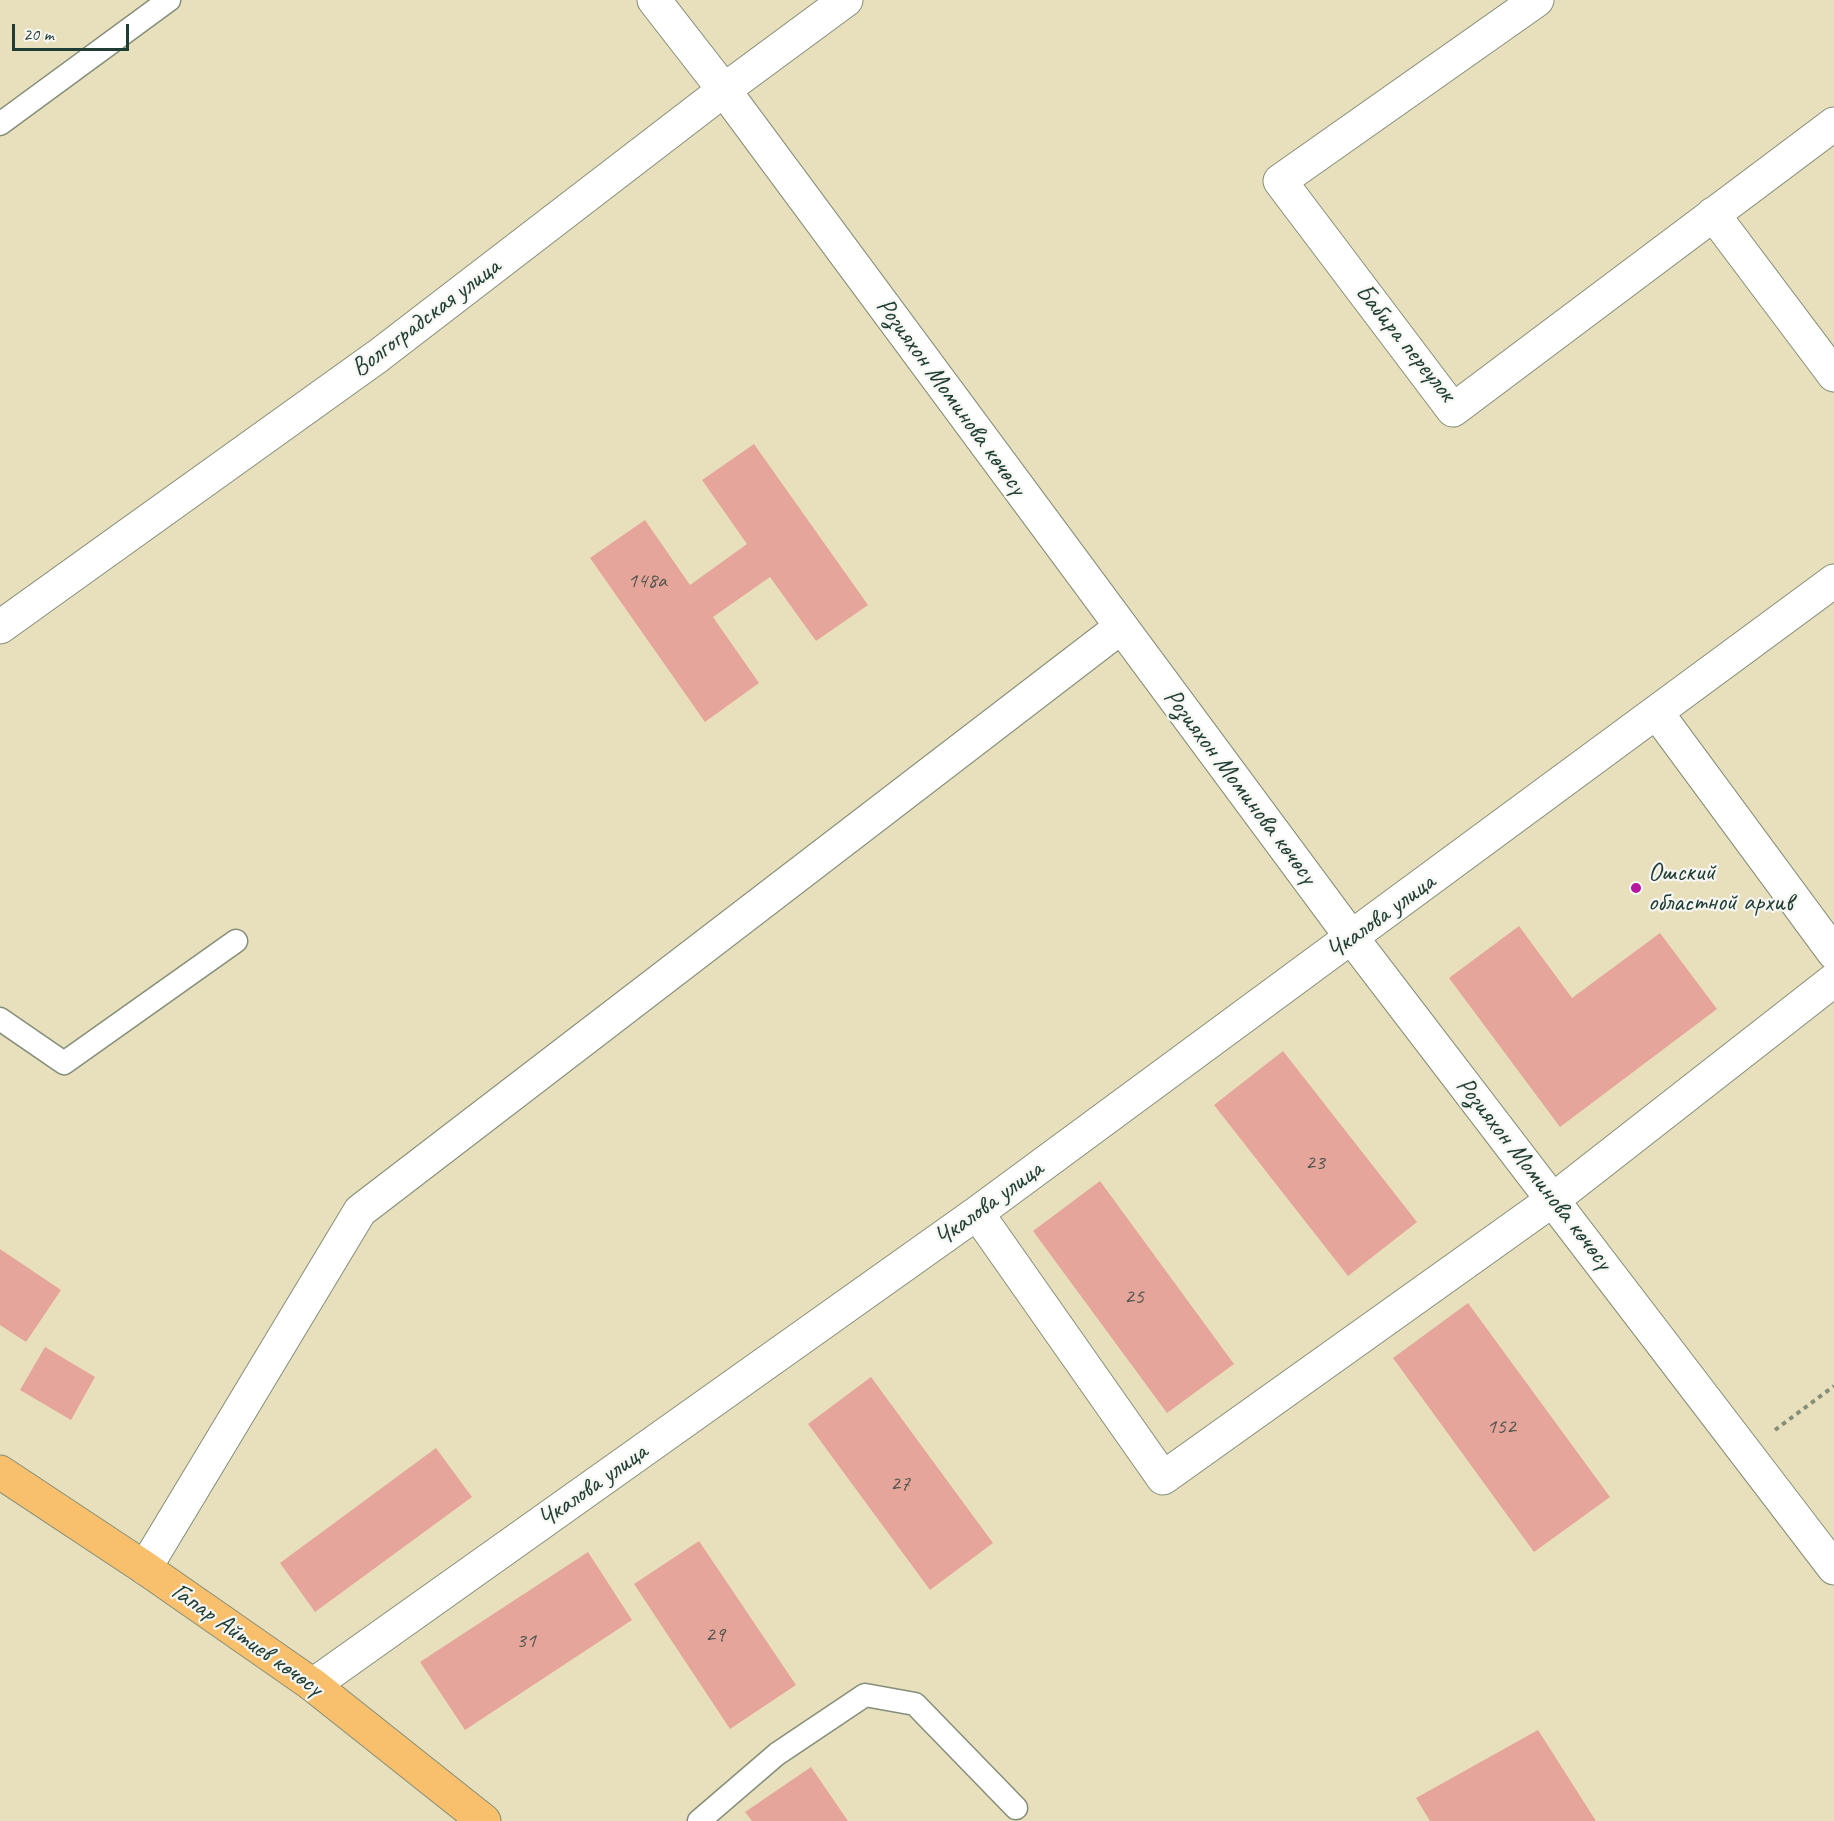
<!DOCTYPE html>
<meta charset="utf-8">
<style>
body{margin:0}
#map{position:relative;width:1834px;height:1821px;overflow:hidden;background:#e8e0bd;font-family:Caveat,sans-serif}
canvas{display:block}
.scale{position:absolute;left:12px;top:24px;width:117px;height:27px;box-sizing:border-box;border:3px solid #1f3d34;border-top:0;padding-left:8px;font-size:18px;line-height:21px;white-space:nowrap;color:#1f3d34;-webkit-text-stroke:4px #f6f6f2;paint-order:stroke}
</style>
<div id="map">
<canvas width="1834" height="1821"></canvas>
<div class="scale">20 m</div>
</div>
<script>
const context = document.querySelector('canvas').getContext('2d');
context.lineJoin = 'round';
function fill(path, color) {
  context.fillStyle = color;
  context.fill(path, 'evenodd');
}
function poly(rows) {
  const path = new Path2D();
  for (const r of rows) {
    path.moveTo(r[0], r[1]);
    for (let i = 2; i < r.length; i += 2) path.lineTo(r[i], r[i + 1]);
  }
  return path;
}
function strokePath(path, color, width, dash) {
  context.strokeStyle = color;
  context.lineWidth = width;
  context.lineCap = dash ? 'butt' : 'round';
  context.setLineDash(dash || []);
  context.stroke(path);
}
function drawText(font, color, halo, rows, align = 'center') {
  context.font = font + ' Caveat,sans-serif';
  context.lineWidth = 4.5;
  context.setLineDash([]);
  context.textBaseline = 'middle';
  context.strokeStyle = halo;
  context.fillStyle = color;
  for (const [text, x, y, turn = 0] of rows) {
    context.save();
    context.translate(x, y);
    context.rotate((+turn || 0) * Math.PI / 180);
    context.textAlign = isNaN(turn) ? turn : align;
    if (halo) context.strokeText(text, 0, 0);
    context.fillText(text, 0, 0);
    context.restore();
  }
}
fill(poly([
 [754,444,868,605,816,641,770,577,713,617,759,683,705,722,590,558,645,520,690,585,747,544,702,480],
 [1519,926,1572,998,1660,933,1717,1009,1560,1127,1449,978],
 [1283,1051,1417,1222,1348,1276,1214,1105],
 [1100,1181,1234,1364,1167,1413,1033,1231],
 [0,1249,61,1290,26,1342,0,1325],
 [1468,1303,1610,1497,1534,1552,1393,1358],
 [45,1347,95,1377,71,1420,20,1390],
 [871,1377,993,1543,930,1590,808,1424],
 [436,1448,472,1497,315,1612,280,1563],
 [699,1541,796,1685,730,1729,634,1584],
 [588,1552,632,1620,465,1730,420,1662],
 [1538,1730,1596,1821,1430,1821,1416,1798],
 [811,1767,848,1821,752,1821,745,1812]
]), '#e6a59a');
const service = poly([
 [0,124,169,0],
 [0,1019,64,1063,236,941],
 [699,1821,777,1754,865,1695,915,1704,1016,1808]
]);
const minor = poly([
 [1537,0,1280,181,1453,410,1834,124],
 [1713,214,1834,375],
 [1657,713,1834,953],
 [977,1213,1163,1478,1554,1199,1834,980],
 [145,1568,360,1211,1121,627],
 [313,1685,977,1213,1834,581]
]);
const tertiary = poly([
 [654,0,724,90,1352,938,1834,1568],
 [0,627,378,356,724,90,846,0]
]);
const primary = poly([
 [0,1472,145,1568,313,1685,484,1821]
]);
strokePath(service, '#848e78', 25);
strokePath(minor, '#848e78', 35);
strokePath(tertiary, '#848e78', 35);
strokePath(primary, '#848e78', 35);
strokePath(poly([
 [1775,1430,1834,1386]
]), '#848e78', 4, [4.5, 4.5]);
strokePath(service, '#fff', 22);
strokePath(minor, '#fff', 33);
strokePath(tertiary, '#fff', 33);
strokePath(primary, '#f8bf6c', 33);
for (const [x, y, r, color] of [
 [1636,888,6,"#b5179e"]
]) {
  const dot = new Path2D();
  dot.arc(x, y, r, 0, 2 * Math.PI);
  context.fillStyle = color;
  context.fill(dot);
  strokePath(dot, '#f6f6f2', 2);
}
drawText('22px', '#51574e', null, [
 ["148а",647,581],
 ["23",1315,1163],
 ["25",1134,1297],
 ["152",1501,1427],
 ["27",900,1484],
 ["29",715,1635],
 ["31",526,1641]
]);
drawText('26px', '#1f3d34', '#f6f6f2', [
 ["Волгоградская улица",426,318,-37],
 ["Бабира переулок",1405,343,51],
 ["Розияхон Моминова көчөсү",951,397,54],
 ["Розияхон Моминова көчөсү",1240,787,53],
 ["Чкалова улица",1381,917,-36],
 ["Розияхон Моминова көчөсү",1534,1174,52],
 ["Чкалова улица",989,1204,-36],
 ["Чкалова улица",593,1486,-35],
 ["Гапар Айтиев көчөсү",247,1640,35]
]);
drawText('26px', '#1f3d34', '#f6f6f2', [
 ["Ошский",1648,873],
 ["областной архив",1648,903]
], 'left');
</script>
